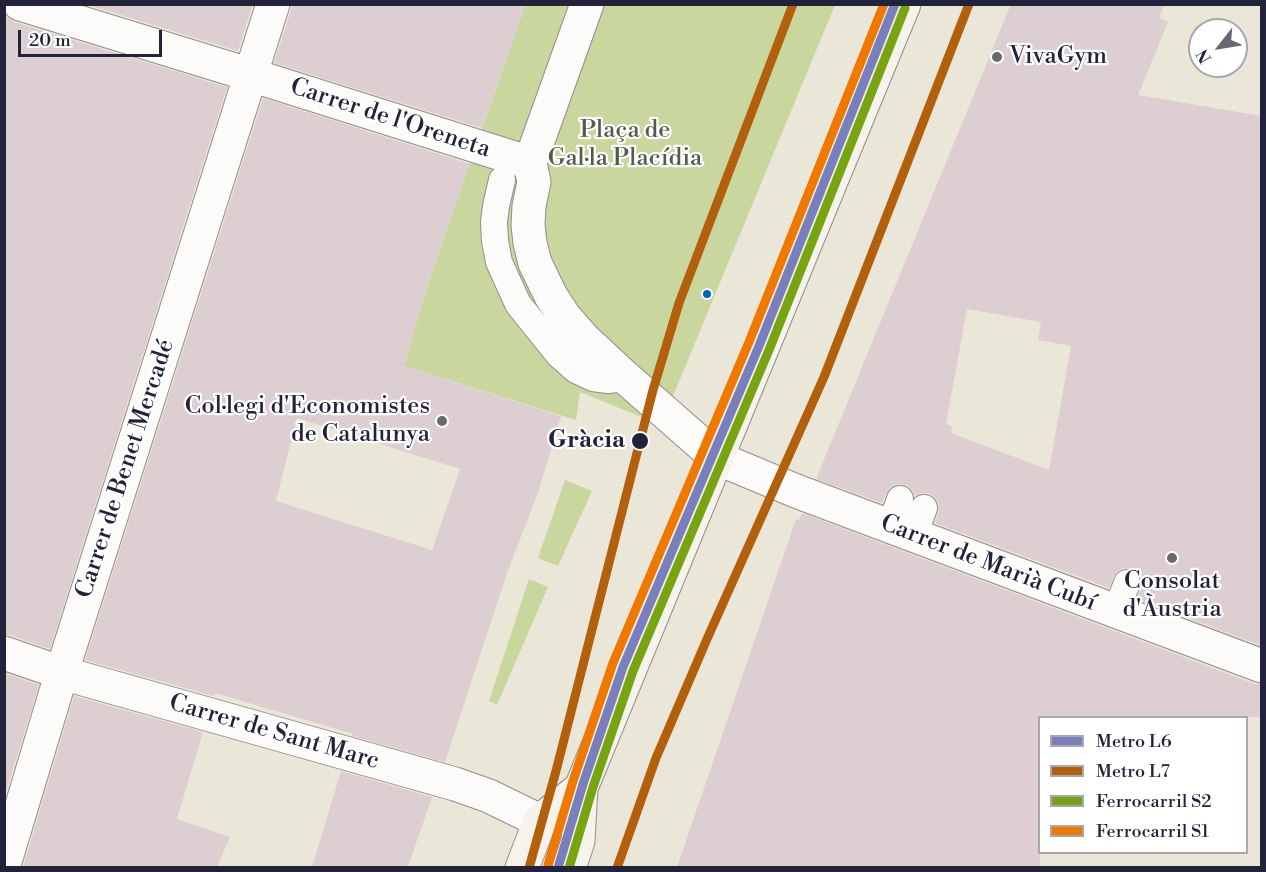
<!DOCTYPE html>
<meta charset="utf-8">
<style>
body{margin:0}
#map{position:relative;width:1266px;height:872px;overflow:hidden;background:#eae7d9;font-family:"Libre Bodoni",serif}
canvas{display:block}
.frame{position:absolute;inset:0;border:6px solid #22223b;pointer-events:none}
.legend{position:absolute;left:1038px;top:716px;width:210px;height:138px;box-sizing:border-box;background:#fff;border:2px solid #a7a7b1;margin:0;padding:8px 10px;list-style:none;font-size:18px;color:#22223b}
.legend li{display:flex;align-items:center;gap:12px;height:30px}
.legend b{width:30px;border:2px solid #a7a7b1}
.north{position:absolute;left:1188px;top:18px;width:60px;height:60px;box-sizing:border-box;background:#fff;border:2px solid #a7a7b1;border-radius:50%;rotate:239deg;font-size:16px;font-weight:700;line-height:24px;text-align:center;color:#22223b}
.north::after{content:'';display:block;margin:auto;width:21px;height:27px;background:#686772;clip-path:polygon(50% 0,100% 100%,50% 72%,0 100%)}
.scale{position:absolute;left:18px;top:30px;width:144px;height:27px;box-sizing:border-box;border:3px solid #22223b;border-top:0;padding-left:8px;font-size:18px;line-height:21px;white-space:nowrap;color:#22223b;-webkit-text-stroke:4px #fff;paint-order:stroke}
</style>
<div id="map">
<canvas width="1266" height="872"></canvas>
<div class="frame"></div>
<ul class="legend">
<li><b style="height:8px;background:#797fbc"></b>Metro L6</li>
<li><b style="height:8px;background:#b2600b"></b>Metro L7</li>
<li><b style="height:8px;background:#79a412"></b>Ferrocarril S2</li>
<li><b style="height:8px;background:#ef7900"></b>Ferrocarril S1</li>
</ul>
<div class="north">N</div>
<div class="scale">20 m</div>
</div>
<script>
const context = document.querySelector('canvas').getContext('2d');
context.lineJoin = 'round';
function fill(path, color) {
  context.fillStyle = color;
  context.fill(path, 'evenodd');
}
function poly(rows) {
  const path = new Path2D();
  for (const r of rows) {
    path.moveTo(r[0], r[1]);
    for (let i = 2; i < r.length; i += 2) path.lineTo(r[i], r[i + 1]);
  }
  return path;
}
function strokePath(path, color, width, dash) {
  context.strokeStyle = color;
  context.lineWidth = width;
  context.lineCap = dash ? 'butt' : 'round';
  context.setLineDash(dash || []);
  context.stroke(path);
}
function drawText(font, color, halo, rows, align = 'center') {
  context.font = font + ' "Libre Bodoni",serif';
  context.lineWidth = 4.5;
  context.setLineDash([]);
  context.textBaseline = 'middle';
  context.strokeStyle = halo;
  context.fillStyle = color;
  for (const [text, x, y, turn = 0] of rows) {
    context.save();
    context.translate(x, y);
    context.rotate((+turn || 0) * Math.PI / 180);
    context.textAlign = isNaN(turn) ? turn : align;
    if (halo) context.strokeText(text, 0, 0);
    context.fillText(text, 0, 0);
    context.restore();
  }
}
fill(poly([
 [525,5,835,5,661,425,580,392,576,420,404,366,428,284],
 [565,480,592,491,558,566,538,558],
 [529,579,548,587,497,705,489,701]
]), '#c9d69e');
fill(poly([
 [85,4,253,4,238,51],
 [291,4,525,4,482,128,274,63,291,10],
 [1011,4,1165,4,1159,18,1168,22,1138,95,1262,116,1262,646,1137,599,1141,588,1142,580,1138,573,1132,569,1124,568,1117,572,1113,578,1109,588,935,523,938,513,939,506,936,499,930,494,922,493,915,496,912,490,906,485,897,484,890,488,886,494,882,503,816,479],
 [967,309,1041,322,1038,340,1071,346,1049,470,951,433,952,426,946,424],
 [4,14,7,17,14,22,227,87,50,649,10,635,4,635],
 [263,98,470,164,428,284,404,366,561,416,538,493,507,573,445,762,352,736,353,734,215,693,214,696,85,660],
 [297,418,460,469,432,550,276,501],
 [802,513,1255,684,1262,684,1262,717,1040,717,1040,867,677,867,796,519,799,520],
 [4,673,39,685,4,798],
 [74,696,203,732,177,819,230,837,217,867,23,867],
 [341,771,432,797,408,867,312,867]
]), '#ddcfd1');
const service = poly([
 [502,180,496,206,494,222,495,241,499,262,518,304,559,355,576,370,593,378,608,380,626,378],
 [890,527,900,499],
 [914,536,924,508],
 [1116,611,1127,583]
]);
const pedestrian = poly([
 [20,4,251,75]
]);
const minor = poly([
 [587,4,530,163,534,182,529,206,528,225,530,243,535,263,551,296,564,316,583,338,626,378,717,458,796,491,1262,666],
 [251,75,530,163],
 [4,653,62,673,455,784,489,796,540,821],
 [4,865,61,675,273,4]
]);
const secondary = poly([
 [522,868,540,821,581,788],
 [569,868,578,841,581,788,904,4]
]);
strokePath(service, '#908e8b', 28);
strokePath(pedestrian, '#908e8b', 35);
strokePath(minor, '#908e8b', 35);
strokePath(secondary, '#908e8b', 35);
strokePath(service, '#fcfbf9', 26);
strokePath(pedestrian, '#fcfbf9', 33);
strokePath(minor, '#fcfbf9', 33);
strokePath(secondary, '#f6f2ec', 33);
strokePath(poly([
 [569,868,593,787,633,671,769,350,905,8]
]), '#79a412', 9);
strokePath(poly([
 [548,865,573,781,613,663,749,342,884,4]
]), '#ef7900', 9);
strokePath(poly([
 [558,868,583,784,623,667,759,346,895,4]
]), '#797fbc', 9);
strokePath(poly([
 [529,868,556,771,653,390,679,303,793,4],
 [617,868,656,758,707,639,824,377,969,4]
]), '#b2600b', 9);
for (const [x, y, r, color] of [
 [997,57,6,"#686772"],
 [707,294,5,"#0065bd"],
 [442,421,6,"#686772"],
 [640,441,9,"#22223b"],
 [1172,558,6,"#686772"]
]) {
  const dot = new Path2D();
  dot.arc(x, y, r, 0, 2 * Math.PI);
  context.fillStyle = color;
  context.fill(dot);
  strokePath(dot, '#fff', 2);
}
drawText('24px', '#22223b', '#fff', [
 ["VivaGym",1009,57],
 ["Col·legi d'Economistes",430,407,"right"],
 ["de Catalunya",430,435,"right"],
 ["Consolat",1172,582,"center"],
 ["d'Àustria",1172,610,"center"]
], 'left');
drawText('24px', '#22223b', '#fff', [
 ["Carrer de l'Oreneta",390,119,18],
 ["Carrer de Benet Mercadé",126,469,-72],
 ["Carrer de Marià Cubí",988,564,21],
 ["Carrer de Sant Marc",274,733,16]
]);
drawText('24px', '#535c4c', '#fff', [
 ["Plaça de",625,131],
 ["Gal·la Placídia",625,159]
]);
drawText('bold 24px', '#22223b', '#fff', [
 ["Gràcia",625,441]
], 'right');
</script>
